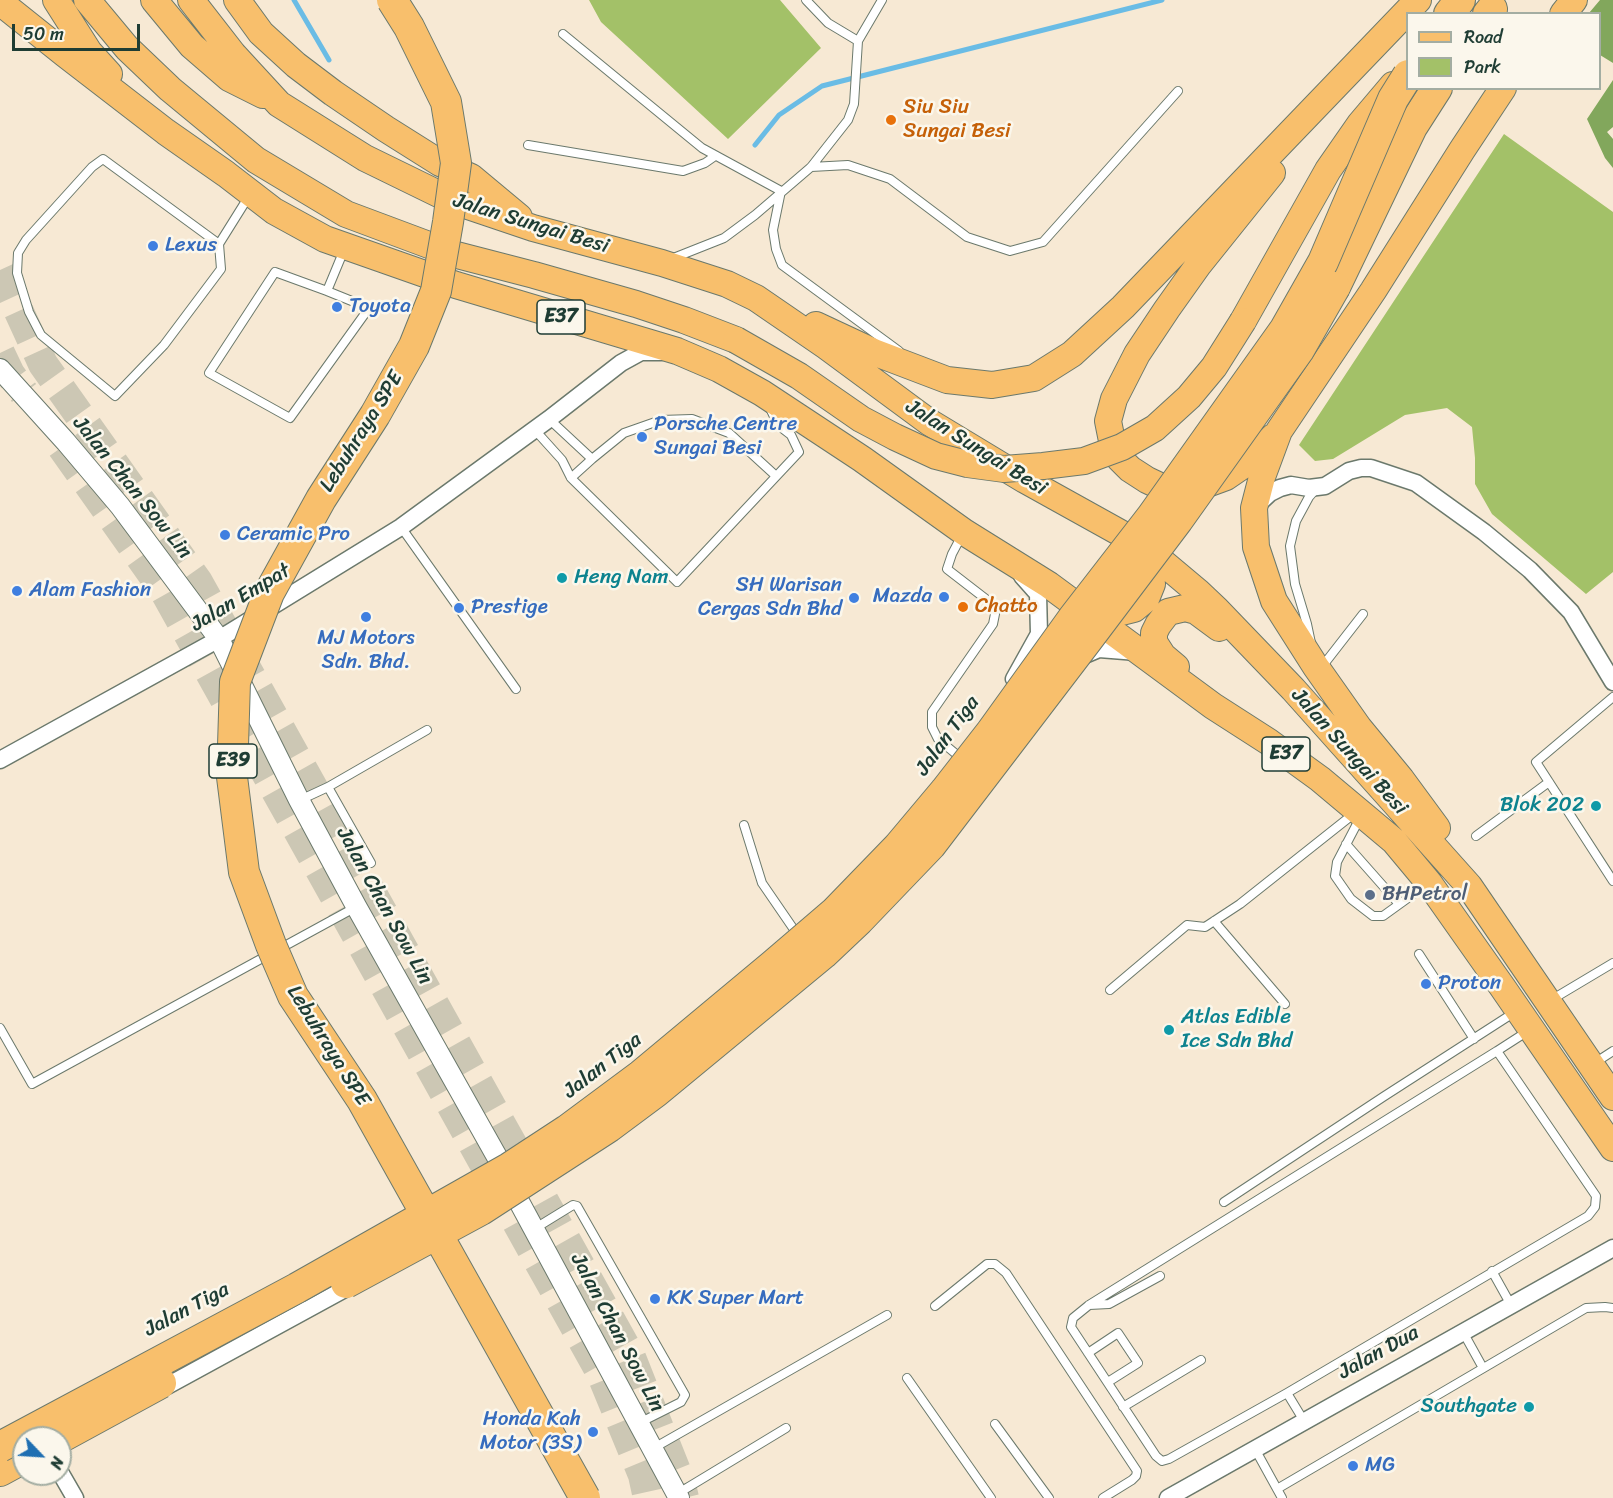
<!DOCTYPE html>
<style>
body{margin:0}
#map{position:relative;width:1613px;height:1498px;overflow:hidden;background:#f7e9d4;font-family:Sriracha,sans-serif}
canvas{display:block}
.legend{position:absolute;left:1406px;top:12px;width:195px;height:78px;box-sizing:border-box;background:#fbf7ec;border:2px solid #a3ada2;margin:0;padding:8px 10px;list-style:none;font-size:18px;color:#1f3d34}
.legend li{display:flex;align-items:center;gap:12px;height:30px}
.legend b{width:30px;border:2px solid #a3ada2}
.north{position:absolute;left:12px;top:1426px;width:60px;height:60px;box-sizing:border-box;background:#fbf7ec;border:2px solid #a3ada2;border-radius:50%;rotate:115deg;font-size:16px;font-weight:700;line-height:24px;text-align:center;color:#1f3d34}
.north::after{content:'';display:block;margin:auto;width:21px;height:27px;background:#1f6fb2;clip-path:polygon(50% 0,100% 100%,50% 72%,0 100%)}
.scale{position:absolute;left:12px;top:24px;width:128px;height:27px;box-sizing:border-box;border:3px solid #1f3d34;border-top:0;padding-left:8px;font-size:18px;line-height:21px;white-space:nowrap;color:#1f3d34;-webkit-text-stroke:4px #fbf7ec;paint-order:stroke}
</style>
<div id="map">
<canvas width="1613" height="1498"></canvas>
<ul class="legend">
<li><b style="height:8px;background:#f8bf6c"></b>Road</li>
<li><b style="height:16px;background:#a3c168"></b>Park</li>
</ul>
<div class="north">N</div>
<div class="scale">50 m</div>
</div>
<script>
const context = document.querySelector('canvas').getContext('2d');
context.lineJoin = 'round';
function fill(path, color) {
  context.fillStyle = color;
  context.fill(path, 'evenodd');
}
function poly(rows) {
  const path = new Path2D();
  for (const r of rows) {
    path.moveTo(r[0], r[1]);
    for (let i = 2; i < r.length; i += 2) path.lineTo(r[i], r[i + 1]);
  }
  return path;
}
function strokePath(path, color, width, dash) {
  context.strokeStyle = color;
  context.lineWidth = width;
  context.lineCap = dash ? 'butt' : 'round';
  context.setLineDash(dash || []);
  context.stroke(path);
}
function drawText(font, color, halo, rows, align = 'center') {
  context.font = font + ' Sriracha,sans-serif';
  context.lineWidth = 5;
  context.setLineDash([]);
  context.textBaseline = 'middle';
  context.strokeStyle = halo;
  context.fillStyle = color;
  for (const [text, x, y, turn = 0] of rows) {
    context.save();
    context.translate(x, y);
    context.rotate((+turn || 0) * Math.PI / 180);
    context.textAlign = isNaN(turn) ? turn : align;
    if (halo) context.strokeText(text, 0, 0);
    context.fillText(text, 0, 0);
    context.restore();
  }
}
fill(poly([
 [589,0,780,0,821,48,728,139,601,22],
 [1504,134,1613,212,1613,572,1586,594,1492,514,1475,484,1475,458,1472,427,1447,408,1405,415,1333,459,1315,461,1299,445]
]), '#a3c168');
fill(poly([
 [1600,0,1613,0,1613,63,1600,55,1600,14,1589,13],
 [1613,80,1613,127,1607,132,1613,139,1613,168,1605,158,1587,119]
]), '#82a75c');
strokePath(poly([
 [294,0,329,60],
 [755,145,779,115,822,86,1162,0]
]), '#6abce5', 5);
strokePath(poly([
 [0,270,43,364,198,582,630,1355,680,1481,684,1498],
 [0,353,10,374,24,393],
 [62,447,165,592,601,1373,643,1475,648,1498]
]), '#ccc7b4', 30, [30, 15]);
const service = poly([
 [806,0,828,23,858,41],
 [563,34,702,148,781,191],
 [528,145,683,171,705,163,715,156],
 [811,167,848,165,890,179,967,237,1010,251,1043,242,1178,91],
 [781,191,773,230,776,249,782,265,899,351],
 [219,244,103,159,92,167,26,240,18,253,17,273,29,312,41,335,115,396,164,345,221,269,219,244,249,196],
 [671,259,724,238,755,215,811,167,848,120,854,104,858,41,882,0],
 [275,272,327,291,369,308,290,418,209,373,275,272],
 [327,291,344,250],
 [769,406,778,425,791,435,799,452,677,582,571,478,592,459,624,433,661,420,692,419,729,433,776,476],
 [549,419,592,459],
 [534,429,562,460,571,478],
 [401,527,516,689],
 [1311,643,1307,624,1295,584,1290,546,1296,521,1309,497,1317,488],
 [1321,668,1363,614],
 [1613,697,1536,762,1613,881],
 [962,759,938,739,932,727,932,712,993,624,995,614,991,603,947,569,952,554,962,535],
 [328,787,371,863],
 [300,800,328,787,427,730],
 [1361,816,1337,862,1335,876,1351,899,1373,916,1383,916,1426,885],
 [744,825,762,883,797,934],
 [1476,836,1549,782],
 [1346,844,1399,904],
 [1214,921,1285,1004],
 [1419,954,1474,1039],
 [1110,990,1187,925,1205,927,1240,904,1356,812],
 [1551,1000,1613,963],
 [0,1028,32,1084,356,907],
 [1497,1051,1596,1196,1595,1207,1588,1216,1287,1393,1169,1459,1162,1461,1156,1456,1071,1327,1073,1318,1089,1305,1497,1051],
 [1497,1051,1528,1031],
 [1593,1064,1613,1051],
 [1224,1202,1383,1097,1515,1012],
 [534,1229,573,1205,577,1206,685,1395,681,1402,639,1423],
 [1492,1271,1511,1305],
 [1089,1305,1109,1304,1160,1276],
 [935,1306,987,1264,995,1264,1006,1273,1137,1471,1136,1476,1132,1480,1103,1498],
 [1463,1332,1483,1368],
 [1088,1353,1118,1333,1138,1363,1108,1382],
 [907,1378,991,1498],
 [1287,1393,1304,1421],
 [1123,1407,1201,1360],
 [995,1424,1049,1498],
 [652,1449,887,1315],
 [1255,1449,1282,1498],
 [1277,1489,1586,1308,1605,1307,1613,1308],
 [677,1494,786,1428]
]);
const minor = poly([
 [1255,507,1270,493,1280,488,1291,485,1309,488,1325,486,1349,471,1361,468,1371,468,1416,483,1484,532,1530,570,1571,612,1613,682],
 [1080,657,1099,649,1137,652],
 [1014,679,1039,634,1038,594,1022,576],
 [0,760,219,639,401,527,549,419,621,363,641,352,661,352],
 [156,1392,354,1284],
 [60,1472,75,1498],
 [1168,1498,1613,1248]
]);
const tertiary = poly([
 [0,369,66,442,120,506,219,639,299,800,356,906,501,1164,516,1196,679,1498]
]);
const primary = poly([
 [56,0,89,52,109,74],
 [87,0,127,48,170,89,256,160,346,214,453,254,534,275,636,304,684,320,736,340],
 [154,0,192,46,229,78,263,95],
 [191,0,233,54,279,104,365,158,453,201,533,228,662,263,727,284,756,298,826,346,929,422,1025,480,1142,545,1198,592,1217,610,1293,689,1469,886,1613,1097],
 [237,0,261,33,296,65,333,93,386,129,440,163,471,177,519,217],
 [0,2,65,54,166,132,226,174,274,211,325,239,456,285,677,351,719,369,762,393,862,459,964,532,1049,585,1213,706,1269,742,1320,779,1394,841,1429,883,1503,988,1613,1148],
 [1563,14,1574,0],
 [1272,173,1199,264,1167,309,1137,354,1114,399,1108,421,1112,441,1119,458,1130,469,1147,480,1166,489,1189,489,1207,484,1226,477,1245,464,1273,437],
 [1243,321,1328,170,1360,124,1393,85],
 [816,325,876,353,947,380,992,385,1034,378,1072,354,1123,307,1418,0],
 [1097,599,1122,612,1134,609,1146,599,1152,584,1151,577,1148,570,1131,555],
 [1176,667,1163,656,1154,642,1154,633,1158,625,1168,612,1185,608,1196,611,1219,628],
 [1437,828,1401,779,1359,728,1316,667,1274,601,1256,547,1254,508,1262,477,1279,431,1373,291,1462,150,1503,88]
]);
const motorway = poly([
 [1449,14,1460,0],
 [1488,14,1492,9],
 [1335,287,1412,127,1437,88],
 [0,1471,24,1458]
]);
strokePath(service, '#6b796c', 10);
strokePath(minor, '#6b796c', 19);
strokePath(tertiary, '#6b796c', 22);
strokePath(primary, '#6b796c', 28);
strokePath(motorway, '#6b796c', 32);
strokePath(service, '#fff', 8);
strokePath(minor, '#fff', 16);
strokePath(tertiary, '#fff', 20);
strokePath(primary, '#f8bf6c', 26);
strokePath(motorway, '#f8bf6c', 30);
const primaryBridge = poly([
 [736,340,799,376,861,419,895,437,936,456,967,464,1004,469,1043,466,1084,461,1122,447,1155,428,1189,397,1214,367,1243,321]
]);
const motorwayBridge = poly([
 [392,0,409,27,446,102,456,163,448,222,436,291,414,346,375,415,321,499,269,593,235,682,232,777,244,872,271,945,293,996,362,1100,585,1498],
 [346,1283,481,1210,609,1127,656,1092,742,1021,823,954,859,920,931,845,1086,642,1178,520,1299,350,1335,287],
 [60,1438,161,1383],
 [0,1447,297,1288,509,1168,567,1130,641,1075,773,965,835,912,898,847,945,791,991,732,1073,618,1152,516,1285,329,1323,262,1393,99,1408,75]
]);
strokePath(primaryBridge, '#6b796c', 28, []);
strokePath(motorwayBridge, '#6b796c', 32, []);
strokePath(primaryBridge, '#f8bf6c', 26);
strokePath(motorwayBridge, '#f8bf6c', 30);
for (const [x, y, r, color] of [
 [891,120,6,"#e8710a"],
 [153,246,6,"#3f7fe0"],
 [337,307,6,"#3f7fe0"],
 [642,437,6,"#3f7fe0"],
 [225,535,6,"#3f7fe0"],
 [562,578,6,"#0f9aa8"],
 [17,591,6,"#3f7fe0"],
 [944,597,6,"#3f7fe0"],
 [854,598,6,"#3f7fe0"],
 [963,607,6,"#e8710a"],
 [459,608,6,"#3f7fe0"],
 [366,617,6,"#3f7fe0"],
 [1596,806,6,"#0f9aa8"],
 [1370,895,6,"#5c6f8a"],
 [1426,984,6,"#3f7fe0"],
 [1169,1030,6,"#0f9aa8"],
 [655,1299,6,"#3f7fe0"],
 [1529,1407,6,"#0f9aa8"],
 [593,1432,6,"#3f7fe0"],
 [1353,1466,6,"#3f7fe0"]
]) {
  const dot = new Path2D();
  dot.arc(x, y, r, 0, 2 * Math.PI);
  context.fillStyle = color;
  context.fill(dot);
  strokePath(dot, '#fbf7ec', 2);
}
for (const [x, y, w] of [
 [561,317,48],
 [1286,754,48],
 [233,761,48]
]) {
  const box = new Path2D();
  box.roundRect(x - w / 2, y - 17, w, 34, 4.5);
  context.fillStyle = '#fbf7ec';
  context.fill(box);
  strokePath(box, '#1f3d34', 1.5);
}
drawText('bold 20px', '#1f3d34', null, [
 ["E37",561,317],
 ["E37",1286,754],
 ["E39",233,761]
]);
drawText('21px', '#c56008', '#fbf7ec', [
 ["Siu Siu",903,108],
 ["Sungai Besi",903,132],
 ["Chatto",975,607]
], 'left');
drawText('21px', '#1f3d34', '#fbf7ec', [
 ["Jalan Sungai Besi",531,224,17],
 ["Lebuhraya SPE",362,432,-58],
 ["Jalan Sungai Besi",976,448,32],
 ["Jalan Chan Sow Lin",132,488,51],
 ["Jalan Empat",241,598,-31],
 ["Jalan Tiga",948,736,-54],
 ["Jalan Sungai Besi",1349,752,48],
 ["Jalan Chan Sow Lin",384,906,61],
 ["Lebuhraya SPE",328,1046,58],
 ["Jalan Tiga",603,1066,-38],
 ["Jalan Tiga",187,1310,-28],
 ["Jalan Chan Sow Lin",617,1333,62],
 ["Jalan Dua",1379,1353,-29]
]);
drawText('21px', '#366cbe', '#fbf7ec', [
 ["Lexus",165,246],
 ["Toyota",349,307],
 ["Porsche Centre",654,425],
 ["Sungai Besi",654,449],
 ["Ceramic Pro",237,535],
 ["SH Warisan",842,586,"right"],
 ["Cergas Sdn Bhd",842,610,"right"],
 ["Alam Fashion",29,591],
 ["Mazda",932,597,"right"],
 ["Prestige",471,608],
 ["MJ Motors",366,639,"center"],
 ["Sdn. Bhd.",366,663,"center"],
 ["Proton",1438,984],
 ["KK Super Mart",667,1299],
 ["Honda Kah",581,1420,"right"],
 ["Motor (3S)",581,1444,"right"],
 ["MG",1365,1466]
], 'left');
drawText('21px', '#0d838f', '#fbf7ec', [
 ["Heng Nam",574,578],
 ["Blok 202",1584,806,"right"],
 ["Atlas Edible",1181,1018],
 ["Ice Sdn Bhd",1181,1042],
 ["Southgate",1517,1407,"right"]
], 'left');
drawText('21px', '#4e5e75', '#fbf7ec', [
 ["BHPetrol",1382,895]
], 'left');
</script>
